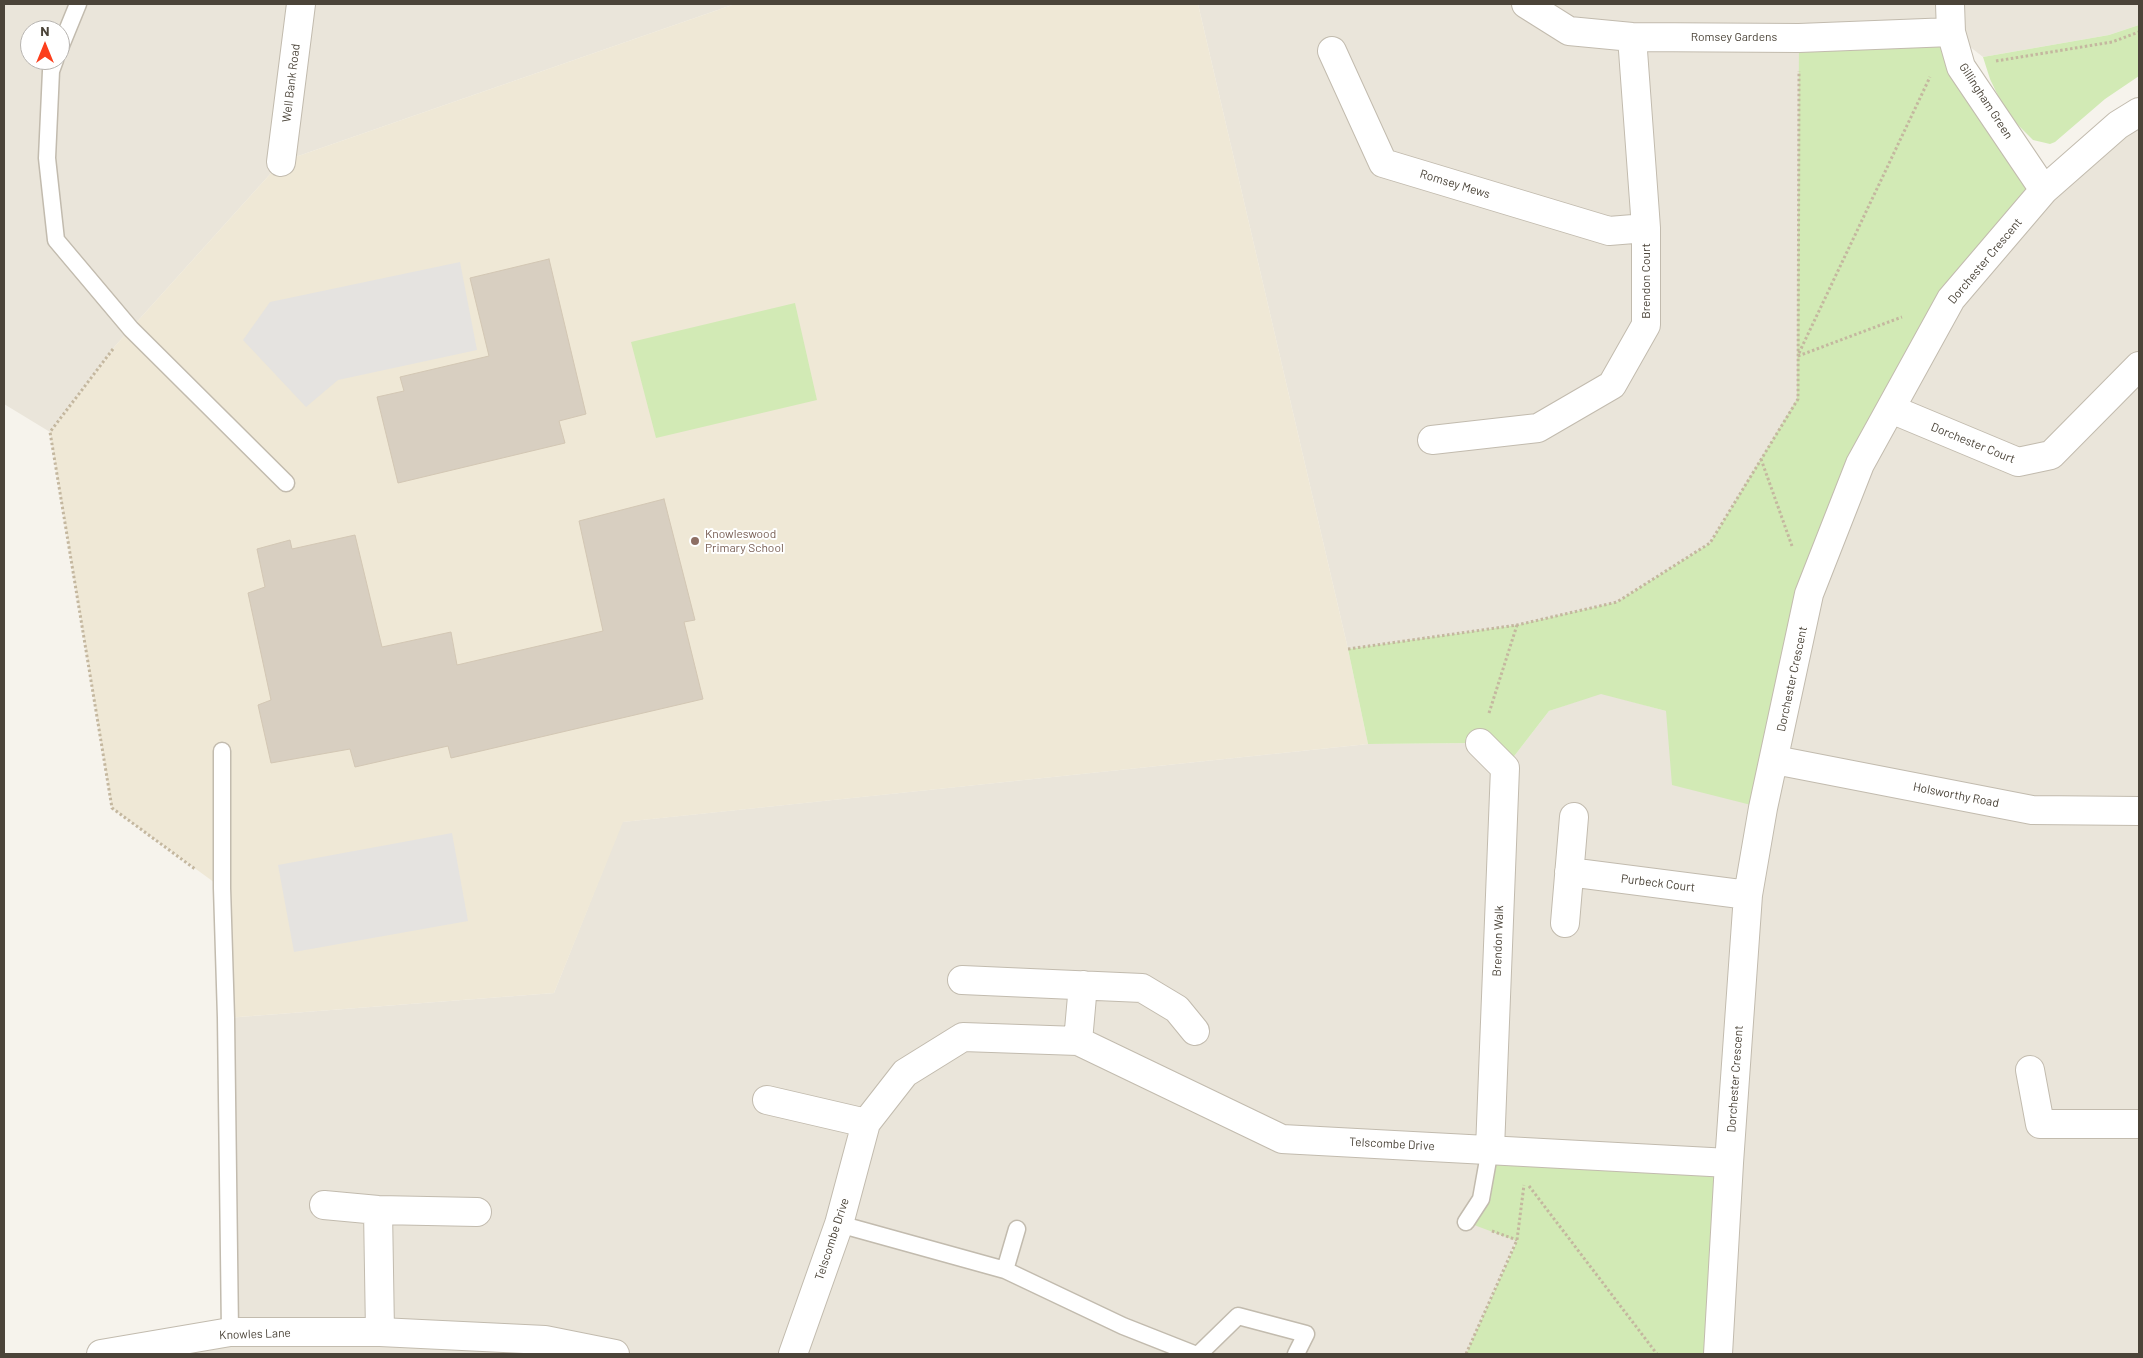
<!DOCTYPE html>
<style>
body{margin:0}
#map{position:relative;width:2143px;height:1358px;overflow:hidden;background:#f6f3ec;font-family:Barlow,sans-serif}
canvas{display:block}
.frame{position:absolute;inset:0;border:5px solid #4b4439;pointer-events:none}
.north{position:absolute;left:20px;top:20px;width:50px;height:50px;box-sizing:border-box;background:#fff;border:1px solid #b7b4b0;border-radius:50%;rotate:0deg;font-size:14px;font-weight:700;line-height:20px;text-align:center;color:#4b4439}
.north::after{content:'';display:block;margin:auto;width:18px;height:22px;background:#fc3f1d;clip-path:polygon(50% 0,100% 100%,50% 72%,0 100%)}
</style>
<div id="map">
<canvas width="2143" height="1358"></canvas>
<div class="frame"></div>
<div class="north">N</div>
</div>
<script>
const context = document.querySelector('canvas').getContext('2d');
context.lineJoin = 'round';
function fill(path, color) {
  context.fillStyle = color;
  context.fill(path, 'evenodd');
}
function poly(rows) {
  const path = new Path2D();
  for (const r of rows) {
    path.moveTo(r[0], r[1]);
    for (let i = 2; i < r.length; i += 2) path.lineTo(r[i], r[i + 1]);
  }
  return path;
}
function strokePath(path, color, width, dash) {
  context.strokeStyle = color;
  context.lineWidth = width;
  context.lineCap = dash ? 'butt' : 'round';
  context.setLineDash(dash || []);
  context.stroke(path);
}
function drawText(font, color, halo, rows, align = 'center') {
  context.font = font + ' Barlow,sans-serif';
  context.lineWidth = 4;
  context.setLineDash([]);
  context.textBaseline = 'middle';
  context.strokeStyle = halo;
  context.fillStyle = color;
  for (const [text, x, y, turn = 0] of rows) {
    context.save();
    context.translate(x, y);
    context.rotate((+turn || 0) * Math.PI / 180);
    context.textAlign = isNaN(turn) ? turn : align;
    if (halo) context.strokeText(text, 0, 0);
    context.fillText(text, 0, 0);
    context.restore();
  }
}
fill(poly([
 [4,4,735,4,281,162,116,345,50,432,4,404],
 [30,30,60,30,60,60,30,60],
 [1198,4,2139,4,2139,25,2109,35,1983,57,1951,32,1798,399,1710,543,1617,602,1517,625,1348,649],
 [2139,112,2139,1354,1718,1354,1517,1240,1466,1354,101,1354,230,1332,226,1018,554,993,622,822,1368,744,1480,743,1505,768,1549,711,1601,693,1666,711,1809,594,1951,299]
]), '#eae5da');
fill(poly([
 [735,4,1198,4,1348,649,1368,744,623,822,554,993,226,1018,222,888,112,808,50,432,116,345,281,162]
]), '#efe8d6');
fill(poly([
 [2139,25,2139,76,2105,99,2055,142,2050,144,2033,140,2016,123,2001,102,1990,79,1983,57,2109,35],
 [1951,32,2044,190,1951,299,1809,594,1763,808,1672,785,1666,711,1601,694,1549,711,1505,768,1480,743,1368,744,1348,649,1517,625,1617,602,1710,543,1797,399,1799,38],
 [795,303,817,400,656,438,631,342],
 [1490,1149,1729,1163,1718,1354,1466,1354,1517,1241,1466,1222]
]), '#d2eab5');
fill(poly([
 [460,262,477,350,338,380,306,407,243,340,270,302],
 [452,833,468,921,294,952,278,865]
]), '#e5e3e0');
const building = poly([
 [549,259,586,414,559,421,565,443,398,483,377,397,404,391,400,377,489,356,470,278,549,259],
 [664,499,695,620,684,622,703,699,451,758,448,746,355,767,350,749,271,763,258,705,271,700,248,593,265,587,257,549,290,540,292,549,355,535,382,647,451,632,457,665,603,631,579,521,664,499]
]);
fill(building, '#d8cfc1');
strokePath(building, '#d3c7b4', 1);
const service = poly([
 [60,48,78,4],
 [55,60,51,71,47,158,56,240,131,329,286,483],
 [222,751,222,888,226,1018,230,1332],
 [1466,1222,1481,1199,1490,1149],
 [839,1224,1005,1270,1123,1326,1194,1354],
 [1005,1270,1017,1229],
 [1199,1354,1238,1316,1306,1334,1296,1354]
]);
const minor = poly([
 [1526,4,1569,31,1632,37,1799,38,1951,32],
 [1950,4,1951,32,1961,67,2044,190],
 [1332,51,1383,163,1609,231,1646,228],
 [281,162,301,4],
 [1891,409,2018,462,2051,455,2139,366],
 [1432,440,1538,428,1612,385,1646,325,1646,228,1632,37],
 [1480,743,1505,768,1490,1149],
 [1775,760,2032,810,2139,811],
 [1569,872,1748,895],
 [1565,923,1574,817],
 [962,980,1142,988,1177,1009,1195,1031],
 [1078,1041,1083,985],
 [2030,1070,2040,1124,2139,1124],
 [767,1100,866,1123],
 [324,1205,378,1210,477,1212],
 [378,1210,380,1332],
 [793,1354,839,1224,866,1123,905,1073,963,1037,1078,1041,1282,1139,1729,1163],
 [1718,1354,1729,1163,1748,895,1763,808,1809,594,1860,464,1951,299,2044,190,2118,125,2139,112]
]);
const tertiary = poly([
 [101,1354,230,1332,380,1332,545,1340,615,1354]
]);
strokePath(service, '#c2bbae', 19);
strokePath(minor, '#c2bbae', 30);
strokePath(tertiary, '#c2bbae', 30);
strokePath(poly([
 [1996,61,2112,42,2139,32],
 [113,349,50,432,112,808,195,869],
 [1799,353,1930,77],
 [1798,356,1902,317],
 [1761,459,1792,546],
 [1348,649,1517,625,1617,602,1710,543,1798,399,1799,71],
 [1489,713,1517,625],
 [1529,1186,1657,1354],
 [1492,1231,1517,1240],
 [1466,1354,1517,1240,1524,1185]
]), '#c4b79f', 3, [2.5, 2.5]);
strokePath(service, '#fff', 16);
strokePath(minor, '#fff', 28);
strokePath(tertiary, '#fff', 28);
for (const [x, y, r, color] of [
 [695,541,5,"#8d6e63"]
]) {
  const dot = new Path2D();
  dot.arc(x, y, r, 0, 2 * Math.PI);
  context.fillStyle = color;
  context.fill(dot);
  strokePath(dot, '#fff', 2);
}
drawText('12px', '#4b4439', '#fff', [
 ["Romsey Gardens",1734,37],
 ["Well Bank Road",291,83,-83],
 ["Gillingham Green",1986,101,57],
 ["Romsey Mews",1455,184,17],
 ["Dorchester Crescent",1985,261,-50],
 ["Brendon Court",1646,281,-90],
 ["Dorchester Court",1973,443,22],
 ["Dorchester Crescent",1792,679,-78],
 ["Holsworthy Road",1956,795,11],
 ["Purbeck Court",1658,883,7],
 ["Brendon Walk",1498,941,-88],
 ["Dorchester Crescent",1735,1079,-86],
 ["Telscombe Drive",1392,1144,3],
 ["Telscombe Drive",832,1239,-72],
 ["Knowles Lane",255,1334,-2]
]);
drawText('12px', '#785e54', '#fff', [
 ["Knowleswood",705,534],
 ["Primary School",705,548]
], 'left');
</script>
